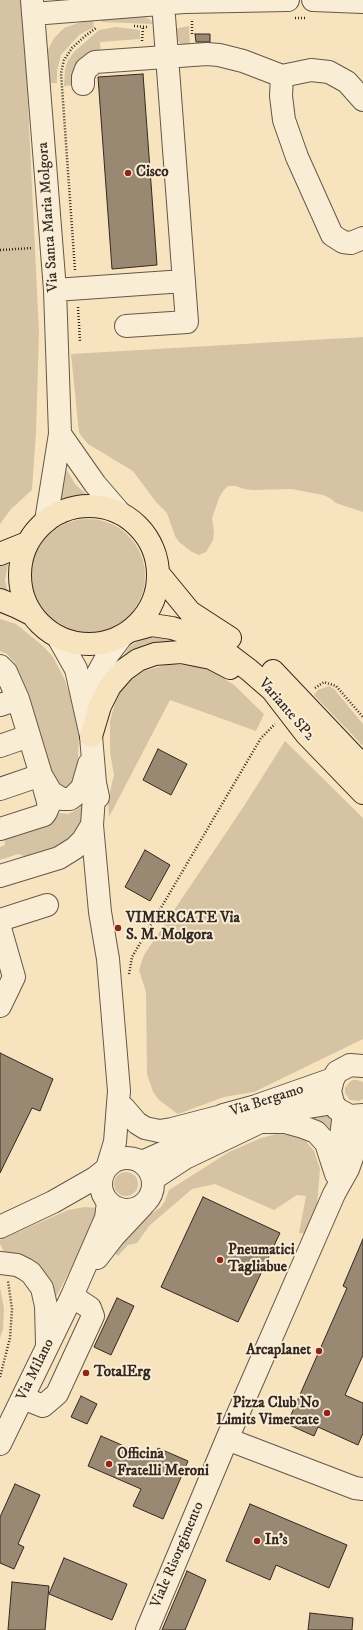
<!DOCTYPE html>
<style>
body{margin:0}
canvas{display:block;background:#f7e3be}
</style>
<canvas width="363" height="1630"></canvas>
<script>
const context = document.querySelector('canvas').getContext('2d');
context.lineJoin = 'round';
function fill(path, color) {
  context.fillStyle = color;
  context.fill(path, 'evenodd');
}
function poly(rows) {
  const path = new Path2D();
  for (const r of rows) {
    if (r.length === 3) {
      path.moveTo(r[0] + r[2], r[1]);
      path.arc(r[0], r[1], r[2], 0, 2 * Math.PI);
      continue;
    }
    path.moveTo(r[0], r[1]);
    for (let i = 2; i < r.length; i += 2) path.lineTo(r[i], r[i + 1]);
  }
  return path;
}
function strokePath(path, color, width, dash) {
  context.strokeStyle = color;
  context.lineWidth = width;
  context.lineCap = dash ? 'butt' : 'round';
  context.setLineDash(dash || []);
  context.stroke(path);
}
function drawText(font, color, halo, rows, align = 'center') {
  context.font = font + ' "IM FELL DW Pica",serif';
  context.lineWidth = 4;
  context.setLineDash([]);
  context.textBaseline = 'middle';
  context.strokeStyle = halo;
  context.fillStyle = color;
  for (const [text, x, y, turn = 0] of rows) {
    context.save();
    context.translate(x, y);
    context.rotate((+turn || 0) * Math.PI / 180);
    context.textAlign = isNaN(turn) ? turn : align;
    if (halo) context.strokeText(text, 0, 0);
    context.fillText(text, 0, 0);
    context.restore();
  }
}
fill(poly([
 [0,0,23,0,39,332,36,432,32,490,11,509,0,524],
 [140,15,149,19,154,24,102,22,101,19],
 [93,20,94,27,79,35,61,55,57,71,57,83,49,83,48,50,54,38,64,28,81,22],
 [189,26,190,47,183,46,175,38,174,29],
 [116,27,140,30,140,39,100,42,101,54,76,85,64,86,65,69,68,60,75,51,99,30],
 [363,337,363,512,336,503,330,498,323,495,291,489,253,490,244,489,236,486,228,486,223,491,219,498,212,518,214,532,213,540,206,552,199,555,192,552,179,542,175,536,167,513,156,502,133,471,88,444,79,433,71,354],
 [64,465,75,484,87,495,58,500],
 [88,576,57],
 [0,561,5,561,8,564,5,580,8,594,0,595],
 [0,619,16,624,43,646,53,657,64,678,71,698,79,730,78,761,74,784,63,791,48,775,15,663,7,654,0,651],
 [145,637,162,637,177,641,178,643,118,663,130,646],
 [169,664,205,667,234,685,264,714,256,731,170,700,109,817,108,800,114,775,110,752,110,721,118,693,137,673],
 [329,686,334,689,363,724,363,746,314,695,318,690],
 [285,741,363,818,363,1039,254,1092,224,1097,178,1114,159,1100,153,1092,147,1074,146,992,139,970,144,955,244,806],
 [83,801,83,828,61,847,27,857,18,854,0,860,0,847,5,845,4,837,51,816,61,813,68,814,74,811,80,807],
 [352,1080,357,1080,363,1082,363,1099,359,1101,350,1100,345,1093,345,1088,348,1084],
 [327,1113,334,1121,332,1144,308,1123,310,1115],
 [277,1134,292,1135,305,1140,314,1151,320,1169,317,1204,308,1234,299,1233,306,1196,297,1195,274,1210,215,1184,192,1189,149,1226,137,1243,128,1245,118,1256,114,1253,141,1221,161,1207,165,1201,169,1190,229,1152,261,1138],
 [126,1184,12],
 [85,1207,98,1208,96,1220,54,1301,6,1256,0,1244,0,1240,68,1210],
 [0,1288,4,1309,3,1329,0,1338]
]), '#d6c3a3');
const building = poly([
 [195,34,210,34,210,42,196,42,195,34],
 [143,74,157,265,112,269,98,77,143,74],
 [158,749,187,764,171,795,143,780,158,749],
 [145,850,170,865,150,901,125,887,145,850],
 [0,1053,53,1079,40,1111,32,1108,0,1173,0,1053],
 [203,1197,280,1233,238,1322,161,1287,203,1197],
 [363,1239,363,1355,345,1395,363,1403,363,1433,358,1445,318,1427,314,1436,287,1424,347,1288,343,1286,363,1239],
 [117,1298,134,1306,111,1355,94,1347,117,1298],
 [81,1396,97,1404,87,1424,71,1417,81,1396],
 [101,1436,154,1459,158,1448,188,1461,163,1519,133,1506,141,1489,88,1466,101,1436],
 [15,1484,40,1495,18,1544,24,1547,14,1569,0,1563,0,1517,15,1484],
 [250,1504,347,1545,329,1588,276,1565,270,1580,226,1561,250,1504],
 [64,1558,127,1584,112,1620,49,1594,64,1558],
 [187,1571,206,1580,185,1630,162,1630,187,1571],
 [12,1582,49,1586,45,1630,8,1630,12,1582],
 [310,1613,353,1618,352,1630,308,1630,310,1613]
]);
fill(building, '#998973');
strokePath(building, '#342822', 1);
const minor = poly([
 [32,0,55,290,60,434,46,521],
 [313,0,363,2],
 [33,14,184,2,288,0],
 [282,76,281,96,284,120,297,157,332,235,343,242,351,243,363,238],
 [83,84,83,77,86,69,95,62,207,54,219,55,243,61,282,76,311,70,329,72,347,82,363,100],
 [55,290,184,281],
 [126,326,187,322,163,3],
 [60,434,95,484,120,513],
 [58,637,76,669,91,736,95,783,98,797],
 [0,666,6,672,18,699,41,775,51,792,62,799,70,799,74,796,82,788,89,764],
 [0,705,18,699],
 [92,715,95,685,98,673,109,653,122,636],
 [0,746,29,736],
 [95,783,92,825,100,912,108,959,119,1091,115,1142,108,1165],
 [0,789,41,775],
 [0,829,44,815,46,812,49,805,42,780],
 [0,876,59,858,75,848,83,840,92,825],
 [0,920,47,905],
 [0,928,14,977,0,1006],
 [363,1066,350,1065,337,1072,333,1079,330,1091,333,1103,337,1109,350,1116,363,1115],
 [124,1108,137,1123,145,1128,159,1131,172,1129,222,1116],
 [265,1122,285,1122,303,1127,316,1132,326,1143,336,1174],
 [127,1184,26],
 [142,1162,205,1134,223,1115,256,1106,333,1079],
 [337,1168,344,1113],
 [153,1179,185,1158,258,1123,290,1110,333,1103],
 [0,1227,53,1202,95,1178,104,1171],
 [97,1258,114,1236,143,1205],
 [0,1263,17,1265,25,1269,31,1273,42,1288,46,1306,47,1344],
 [23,1398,43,1406,57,1394,93,1316,90,1308,72,1296],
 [227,1439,355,1488,363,1489],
 [0,1444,72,1296,106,1218,108,1202],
 [147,1630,227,1439,334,1194,348,1169,363,1126]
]);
const major = poly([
 [89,575,69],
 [0,554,27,543],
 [158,573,190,612,230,638],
 [0,600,15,606,31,614],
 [130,631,152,625,172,628,203,638,220,648,249,670,272,690,306,734,363,793],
 [273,671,363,766],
 [91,736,100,706,110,686,124,670,138,660,155,654,181,652,211,658,230,668]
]);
strokePath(minor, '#655749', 24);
strokePath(major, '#342822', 24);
strokePath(poly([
 [295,18,306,18],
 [192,21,192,36],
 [134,26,147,27],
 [142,41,143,27],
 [0,250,33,248],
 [75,270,61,73,64,60,72,48,85,36,96,28],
 [78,307,80,341],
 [315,688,324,682,336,686,363,717],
 [129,974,132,957,261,738,275,724],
 [0,1377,10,1338,12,1309,8,1281]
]), '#342822', 2.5, [1, 2]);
strokePath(minor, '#faedd5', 22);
strokePath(major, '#f7e3be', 22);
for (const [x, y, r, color] of [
 [128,173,4,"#8f2418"],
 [118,928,4,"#8f2418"],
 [220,1260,4,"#8f2418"],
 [319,1351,4,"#8f2418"],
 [86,1373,4,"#8f2418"],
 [327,1413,4,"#8f2418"],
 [109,1464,4,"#8f2418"],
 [257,1541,4,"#8f2418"]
]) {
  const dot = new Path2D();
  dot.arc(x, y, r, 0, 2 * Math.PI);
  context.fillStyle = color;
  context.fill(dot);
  strokePath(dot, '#faedd5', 1.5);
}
drawText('bold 15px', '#342822', '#faedd5', [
 ["Cisco",136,173],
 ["VIMERCATE Via",126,919],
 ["S. M. Molgora",126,936],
 ["Pneumatici",228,1251],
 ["Tagliabue",228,1268],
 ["Arcaplanet",311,1351,"right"],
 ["TotalErg",94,1373],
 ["Pizza Club No",319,1404,"right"],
 ["Limits Vimercate",319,1421,"right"],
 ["Officina",117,1455],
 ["Fratelli Meroni",117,1472],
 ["In's",265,1541]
], 'left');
drawText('15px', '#342822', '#faedd5', [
 ["Via Santa Maria Molgora",49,217,-94],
 ["Variante SP2",286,710,49],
 ["Via Bergamo",267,1101,-18],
 ["Via Milano",36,1370,-64],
 ["Viale Risorgimento",178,1555,-67]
]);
</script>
